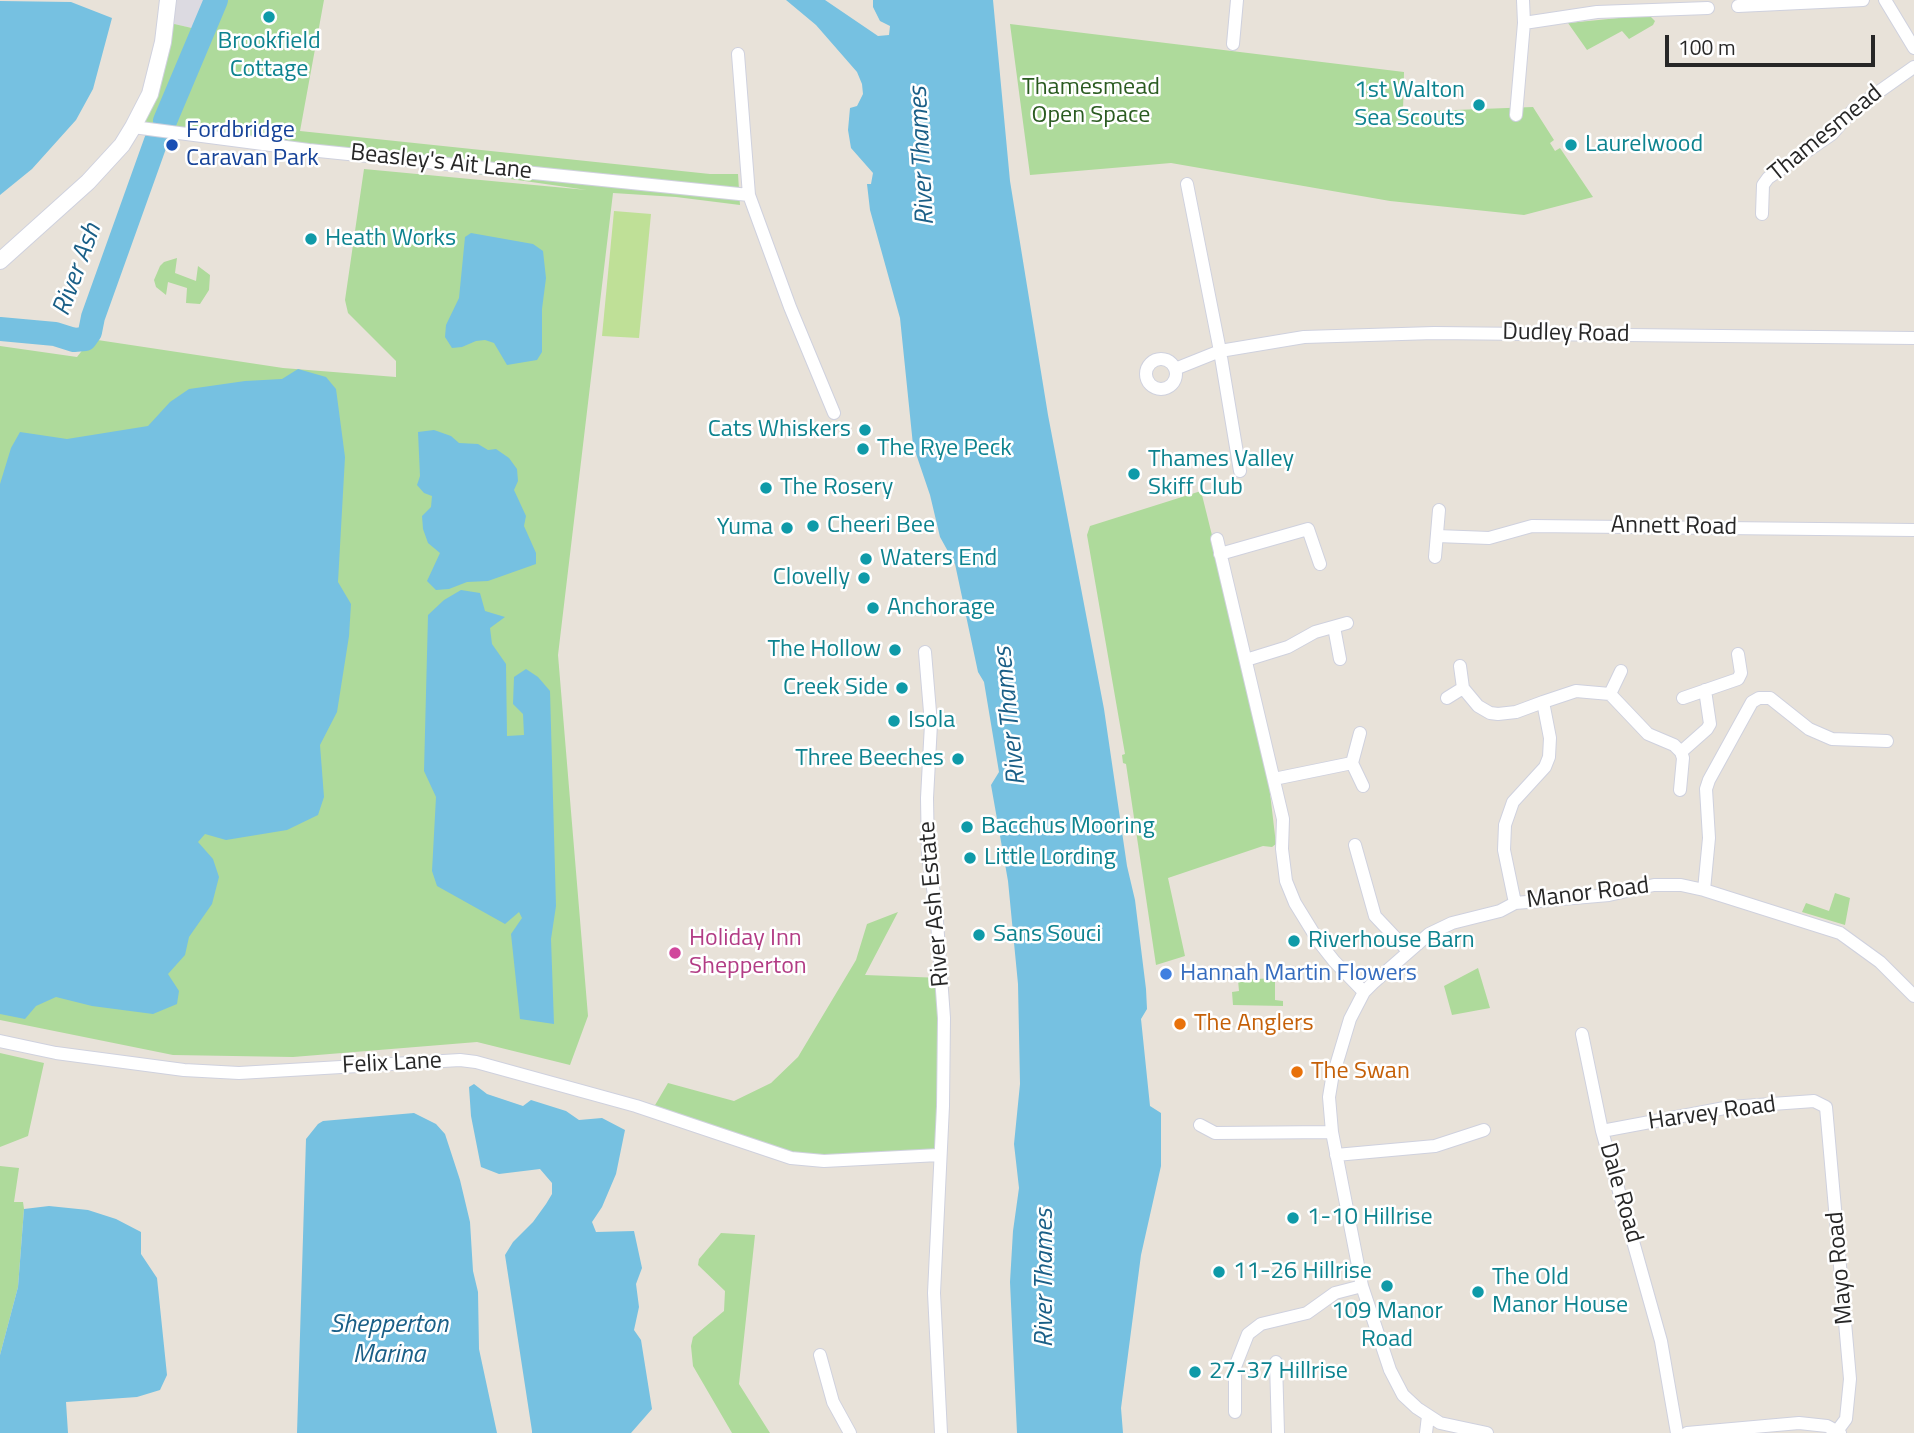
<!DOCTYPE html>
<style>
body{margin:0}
#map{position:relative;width:1914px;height:1433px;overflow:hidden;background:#e8e2d9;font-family:"Titillium Web",sans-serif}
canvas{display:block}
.scale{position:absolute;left:1665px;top:35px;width:210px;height:32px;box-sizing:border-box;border:4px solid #272727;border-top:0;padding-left:9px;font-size:21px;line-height:24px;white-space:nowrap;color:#272727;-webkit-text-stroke:5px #fff;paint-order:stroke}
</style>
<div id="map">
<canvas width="1914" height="1433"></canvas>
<div class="scale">100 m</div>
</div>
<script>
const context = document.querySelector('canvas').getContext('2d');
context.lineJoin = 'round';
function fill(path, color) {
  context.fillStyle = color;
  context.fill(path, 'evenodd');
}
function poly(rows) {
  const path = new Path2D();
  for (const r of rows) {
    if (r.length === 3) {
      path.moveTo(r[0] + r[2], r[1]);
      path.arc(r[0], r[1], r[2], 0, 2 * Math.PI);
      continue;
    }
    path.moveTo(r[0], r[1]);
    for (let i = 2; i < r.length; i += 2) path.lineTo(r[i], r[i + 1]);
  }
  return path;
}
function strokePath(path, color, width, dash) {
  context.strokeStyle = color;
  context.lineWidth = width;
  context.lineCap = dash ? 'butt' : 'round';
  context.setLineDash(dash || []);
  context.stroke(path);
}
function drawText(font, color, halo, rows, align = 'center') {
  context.font = font + ' "Titillium Web",sans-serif';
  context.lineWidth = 5;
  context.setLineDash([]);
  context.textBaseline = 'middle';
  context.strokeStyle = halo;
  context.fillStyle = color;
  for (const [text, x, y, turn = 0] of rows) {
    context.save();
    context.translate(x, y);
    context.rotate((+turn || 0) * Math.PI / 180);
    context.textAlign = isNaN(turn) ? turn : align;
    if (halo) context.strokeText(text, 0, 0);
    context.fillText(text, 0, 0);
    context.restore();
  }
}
fill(poly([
 [173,0,208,0,196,29,170,23]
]), '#dcdae1');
fill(poly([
 [208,0,324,0,300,131,710,174,738,174,740,205,676,197,613,193,558,655,588,1016,570,1065,477,1042,293,1057,173,1055,0,1020,0,346,77,357,91,339,283,368,396,377,396,361,348,313,345,300,364,169,587,190,309,150,142,128,158,84,170,23,196,29],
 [1649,15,1655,21,1653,25,1629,39,1622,31,1587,50,1568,23],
 [1010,24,1404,72,1403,112,1533,107,1554,140,1550,143,1555,151,1560,148,1593,197,1524,215,1390,201,1171,163,1030,175],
 [177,258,175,273,196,281,198,266,210,275,209,290,200,304,186,303,187,288,168,282,166,295,156,287,154,280,160,266,164,262],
 [1201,491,1234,624,1268,776,1276,844,1272,847,1263,846,1168,878,1185,956,1156,965,1126,764,1123,763,1122,755,1125,754,1087,535,1090,526],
 [1835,893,1850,898,1845,925,1802,912,1806,903,1829,911],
 [898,912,865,975,942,978,939,1155,824,1161,651,1112,668,1083,734,1101,771,1083,798,1057,856,960,867,924],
 [1478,968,1490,1008,1452,1015,1444,986],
 [1275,978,1275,1000,1283,1001,1283,1006,1233,1005,1232,992,1239,991,1238,980],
 [0,1053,44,1063,28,1136,0,1147],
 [0,1166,19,1168,14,1202,23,1202,24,1209,18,1287,0,1355],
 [721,1233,755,1235,739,1384,770,1433,732,1433,693,1366,691,1346,693,1337,724,1311,725,1291,698,1265,699,1259]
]), '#aeda9b');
fill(poly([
 [614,211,651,214,639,338,602,336]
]), '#bfe097');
fill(poly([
 [786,0,825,0,878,36,889,35,890,26,880,21,873,7,873,0,993,0,1010,181,1048,415,1104,709,1127,866,1135,900,1146,989,1147,1009,1141,1019,1150,1106,1161,1113,1161,1166,1141,1255,1121,1408,1123,1433,1017,1433,1010,1282,1013,1231,1019,1188,1014,1144,1020,1084,1018,984,1008,881,991,785,999,772,984,682,978,672,955,564,940,537,930,495,913,445,900,318,870,210,867,184,871,184,873,173,851,148,848,130,850,108,857,106,863,94,862,84,857,72,816,25],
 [0,1,71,2,112,18,93,89,76,120,32,169,0,195],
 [471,233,533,244,543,251,546,278,542,309,542,352,537,360,507,365,494,343,485,340,476,341,462,347,452,348,445,337,446,325,459,298,465,237],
 [298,369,326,377,336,389,345,457,338,582,351,604,349,636,337,712,320,745,324,797,318,815,287,830,226,840,205,834,198,842,213,859,219,877,212,904,189,937,185,955,168,974,179,991,177,1004,153,1014,92,1006,56,997,36,1006,25,1019,0,1014,0,484,11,448,20,432,67,439,148,426,170,402,189,389,245,381,282,379],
 [434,430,451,436,459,443,478,444,488,450,496,449,509,458,517,469,518,481,514,490,526,516,524,526,536,553,536,564,488,581,467,582,449,589,436,590,427,581,440,553,428,543,423,529,422,516,431,507,432,496,424,493,417,485,420,476,418,432],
 [461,590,480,593,485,611,505,617,490,628,492,644,506,664,507,736,524,735,523,714,513,704,514,677,526,669,538,677,550,691,556,906,551,939,554,1024,520,1019,511,934,522,918,519,912,505,924,437,886,432,871,436,797,424,771,428,615,444,600],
 [474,1084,487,1094,523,1106,531,1100,566,1111,579,1120,602,1118,625,1130,616,1174,602,1207,592,1222,596,1232,634,1231,642,1268,636,1284,639,1307,634,1330,641,1340,652,1409,631,1433,532,1433,532,1431,505,1255,513,1242,533,1222,546,1204,552,1194,552,1183,540,1169,499,1174,481,1167,471,1116,469,1087],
 [414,1113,436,1124,445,1134,460,1180,470,1222,473,1271,478,1292,479,1349,497,1433,297,1433,306,1139,318,1124,323,1121],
 [49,1206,88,1210,116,1219,141,1232,141,1254,157,1278,167,1375,160,1390,137,1397,66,1402,68,1433,0,1433,0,1355,18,1287,24,1209]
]), '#76c1e1');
strokePath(poly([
 [165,121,216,0],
 [0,329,55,334,74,340,85,339,90,332,93,317,156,141]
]), '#76c1e1', 24);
const minor = poly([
 [1885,0,1914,48],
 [1738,6,1863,0],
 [1524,23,1597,12,1708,8],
 [1233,44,1237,0],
 [738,54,749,195,790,307,834,413],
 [1516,115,1524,23,1523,0],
 [133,127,309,150,749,195],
 [1187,184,1220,351,1240,471],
 [1762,214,1763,185,1768,178,1832,134,1853,110,1914,67],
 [1161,374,15],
 [1175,369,1220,351,1304,337,1434,333,1914,338],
 [1437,536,1489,538,1532,526,1914,530],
 [1217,539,1283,819,1282,849,1286,881,1295,903,1319,942,1334,961,1364,992],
 [1220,554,1308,529,1320,564],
 [1435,557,1439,510],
 [1334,627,1340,659],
 [925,652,931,724,927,798,928,855,936,908,944,1018,943,1106,934,1293,941,1433],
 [1246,660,1288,647,1315,632,1347,623],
 [1460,666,1463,688],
 [1610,694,1621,671],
 [1447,698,1463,688,1478,706,1490,713,1498,714,1516,712,1543,702,1550,738,1549,757,1545,767,1513,802,1505,825,1504,850,1515,903],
 [1683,698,1738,679,1741,673,1738,654],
 [1543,702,1576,691,1610,694,1648,734,1674,745,1681,752,1683,758,1680,790],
 [1360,733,1352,763,1363,786],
 [1681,752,1707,729,1710,724,1705,690],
 [1274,779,1352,763],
 [1355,845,1375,916,1408,951],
 [1704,890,1709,838,1706,789,1709,780,1752,702,1759,698,1770,698,1809,729,1832,739,1887,741],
 [1582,1034,1602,1131,1661,1341,1677,1433],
 [0,1041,56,1053,184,1070,239,1073,460,1060,476,1062,636,1106,791,1158,824,1161,939,1155],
 [1200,1125,1215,1133,1332,1132],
 [1602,1131,1730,1107,1814,1101,1826,1107,1850,1379,1846,1419,1837,1431],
 [1336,1155,1435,1146,1484,1130],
 [820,1355,833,1402,850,1433],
 [1276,1362,1278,1433],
 [1235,1412,1235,1367,1248,1334,1261,1324,1307,1313,1335,1293,1362,1286],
 [1426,1433,1428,1416],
 [1487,1433,1440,1423,1417,1408,1403,1395,1390,1370,1362,1286,1332,1132,1329,1097,1332,1079,1350,1019,1364,992,1373,983,1429,934,1452,923,1500,911,1515,903,1609,895,1654,885,1681,885,1704,890,1840,933,1880,962,1914,996],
 [1687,1433,1799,1423,1827,1426,1840,1433]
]);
const tertiary = poly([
 [0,261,88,182,122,145,133,127,150,94,163,42,168,0]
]);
strokePath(minor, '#cfd1de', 14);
strokePath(tertiary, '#cfd1de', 18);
strokePath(minor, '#fff', 12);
strokePath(tertiary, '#fff', 16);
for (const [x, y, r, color] of [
 [269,17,7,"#0f9aa8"],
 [1479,105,7,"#0f9aa8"],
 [172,145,7,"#1a4fb4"],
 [1571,145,7,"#0f9aa8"],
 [311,239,7,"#0f9aa8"],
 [865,430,7,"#0f9aa8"],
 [863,449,7,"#0f9aa8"],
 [1134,474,7,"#0f9aa8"],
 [766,488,7,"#0f9aa8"],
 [813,526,7,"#0f9aa8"],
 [787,528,7,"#0f9aa8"],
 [866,559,7,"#0f9aa8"],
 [864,578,7,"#0f9aa8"],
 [873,608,7,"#0f9aa8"],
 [895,650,7,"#0f9aa8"],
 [902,688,7,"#0f9aa8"],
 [894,721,7,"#0f9aa8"],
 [958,759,7,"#0f9aa8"],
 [967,827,7,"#0f9aa8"],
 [970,858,7,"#0f9aa8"],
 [979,935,7,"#0f9aa8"],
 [1294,941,7,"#0f9aa8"],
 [675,953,7,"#d1479c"],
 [1166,974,7,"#3f7fe0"],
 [1180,1024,7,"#e8710a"],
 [1297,1072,7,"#e8710a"],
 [1293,1218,7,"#0f9aa8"],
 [1219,1272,7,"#0f9aa8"],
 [1387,1286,7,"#0f9aa8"],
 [1478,1292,7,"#0f9aa8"],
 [1195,1372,7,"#0f9aa8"]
]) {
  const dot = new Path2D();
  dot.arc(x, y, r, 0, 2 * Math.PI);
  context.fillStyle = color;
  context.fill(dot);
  strokePath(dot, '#fff', 2.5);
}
drawText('24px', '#0d838f', '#fff', [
 ["Brookfield",269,42,"center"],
 ["Cottage",269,70,"center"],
 ["1st Walton",1465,91,"right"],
 ["Sea Scouts",1465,119,"right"],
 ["Laurelwood",1585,145],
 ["Heath Works",325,239],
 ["Cats Whiskers",851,430,"right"],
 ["The Rye Peck",877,449],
 ["Thames Valley",1148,460],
 ["Skiff Club",1148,488],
 ["The Rosery",780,488],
 ["Cheeri Bee",827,526],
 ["Yuma",773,528,"right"],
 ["Waters End",880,559],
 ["Clovelly",850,578,"right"],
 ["Anchorage",887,608],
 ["The Hollow",881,650,"right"],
 ["Creek Side",888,688,"right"],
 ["Isola",908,721],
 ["Three Beeches",944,759,"right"],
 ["Bacchus Mooring",981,827],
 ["Little Lording",984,858],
 ["Sans Souci",993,935],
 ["Riverhouse Barn",1308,941],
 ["1-10 Hillrise",1307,1218],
 ["11-26 Hillrise",1233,1272],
 ["The Old",1492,1278],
 ["Manor House",1492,1306],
 ["109 Manor",1387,1312,"center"],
 ["Road",1387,1340,"center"],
 ["27-37 Hillrise",1209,1372]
], 'left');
drawText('24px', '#2a5b20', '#fff', [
 ["Thamesmead",1091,88],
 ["Open Space",1091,116]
]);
drawText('24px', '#164399', '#fff', [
 ["Fordbridge",186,131],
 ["Caravan Park",186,159]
], 'left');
drawText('24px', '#272727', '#fff', [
 ["Thamesmead",1826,134,-39],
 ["Beasley's Ait Lane",441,163,6],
 ["Dudley Road",1566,334,1],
 ["Annett Road",1674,527,1],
 ["Manor Road",1588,894,-7],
 ["River Ash Estate",935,904,-95],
 ["Felix Lane",392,1064,-3],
 ["Harvey Road",1712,1114,-8],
 ["Dale Road",1620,1193,74],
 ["Mayo Road",1841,1268,-95]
]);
drawText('24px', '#b23c85', '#fff', [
 ["Holiday Inn",689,939],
 ["Shepperton",689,967]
], 'left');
drawText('24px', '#366cbe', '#fff', [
 ["Hannah Martin Flowers",1180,974]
], 'left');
drawText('24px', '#c56008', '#fff', [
 ["The Anglers",1194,1024],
 ["The Swan",1311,1072]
], 'left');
drawText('italic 26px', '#1a5f87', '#fff', [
 ["River Thames",923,156,-93],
 ["River Ash",78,270,-70],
 ["River Thames",1011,716,-96],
 ["River Thames",1046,1278,-90],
 ["Shepperton",389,1326],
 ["Marina",389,1356]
]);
</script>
